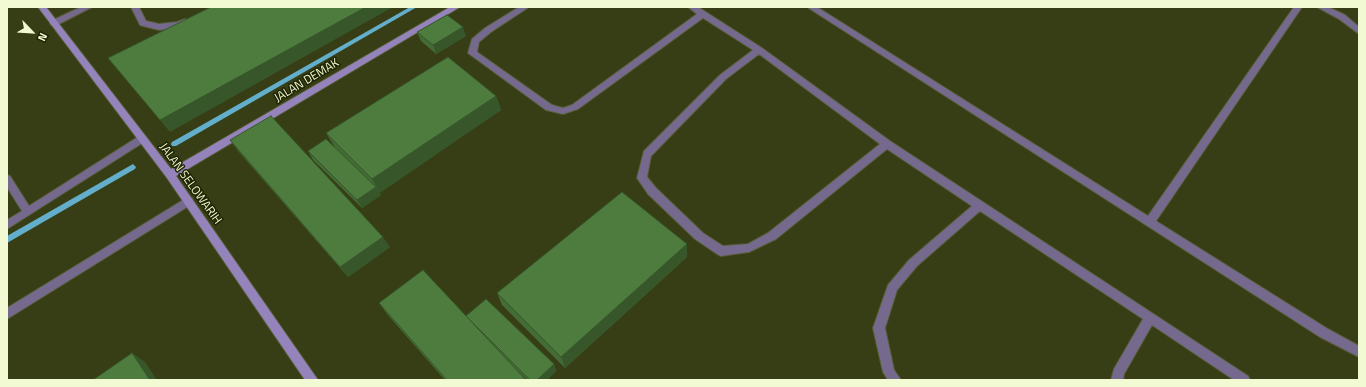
<!DOCTYPE html>
<style>
body{margin:0}
#map{position:relative;width:1366px;height:387px;overflow:hidden;background:#373e15;font-family:"Titillium Web",sans-serif}
canvas{display:block}
.frame{position:absolute;inset:0;border:8px solid #f1fad2;pointer-events:none}
.north{position:absolute;left:12px;top:12px;width:40px;height:40px;-webkit-text-stroke:3px #1f2403;paint-order:stroke;rotate:115deg;font-size:11px;font-weight:700;line-height:16px;text-align:center;color:#f1fad2}
.north::after{content:'';display:block;margin:auto;width:14px;height:18px;background:#f1fad2;clip-path:polygon(50% 0,100% 100%,50% 72%,0 100%)}
</style>
<div id="map">
<canvas width="1366" height="387"></canvas>
<div class="frame"></div>
<div class="north">N</div>
</div>
<script>
const context = document.querySelector('canvas').getContext('2d');
context.lineJoin = 'round';
function poly(rows) {
  const path = new Path2D();
  for (const r of rows) {
    path.moveTo(r[0], r[1]);
    for (let i = 2; i < r.length; i += 2) path.lineTo(r[i], r[i + 1]);
  }
  return path;
}
function fill(path, color) {
  context.fillStyle = color;
  context.fill(path, 'evenodd');
}
function strokePath(path, color, width, dash) {
  context.strokeStyle = color;
  context.lineWidth = width;
  context.lineCap = dash ? 'butt' : 'round';
  context.setLineDash(dash || []);
  context.stroke(path);
}
function drawText(font, color, halo, rows, align = 'center') {
  context.font = font + ' "Titillium Web",sans-serif';
  context.lineWidth = 3;
  context.setLineDash([]);
  context.textBaseline = 'middle';
  context.strokeStyle = halo;
  context.fillStyle = color;
  for (const [text, x, y, turn = 0] of rows) {
    context.save();
    context.translate(x, y);
    context.rotate((+turn || 0) * Math.PI / 180);
    context.textAlign = isNaN(turn) ? turn : align;
    if (halo) context.strokeText(text, 0, 0);
    context.fillText(text, 0, 0);
    context.restore();
  }
}
fill(poly([
 [410,7,417,7,176,146,172,146,171,144,172,142,410,7],
 [133,164,136,167,135,169,7,243,7,236,133,164]
]), '#63aeca');
const lane = poly([
 [81,7,92,7,57,25,51,25,50,23,51,21,81,7],
 [131,7,139,7,146,21,159,24,177,22,185,19,189,22,179,28,159,30,143,26,140,25,131,7],
 [519,7,529,7,491,32,479,42,477,52,552,105,563,108,572,105,697,14,688,7,698,7,762,48,890,141,1248,376,1250,380,1234,380,1152,325,1124,374,1123,380,1111,380,1114,369,1143,319,980,211,917,266,897,290,885,328,894,370,901,380,888,380,883,372,873,328,888,285,909,260,972,206,887,149,776,239,749,252,721,256,717,254,695,239,648,194,637,178,644,151,720,75,753,50,703,18,578,109,563,114,546,110,468,53,472,39,485,28,519,7],
 [759,54,880,144,768,233,748,244,723,246,703,233,656,188,647,177,651,156,726,79,759,54],
 [807,7,817,7,1148,216,1294,7,1302,7,1156,221,1328,329,1359,346,1359,357,1320,337,807,7],
 [1317,7,1328,7,1345,15,1359,27,1359,34,1339,19,1317,7],
 [141,135,144,136,146,139,144,142,7,229,7,220,22,211,7,187,7,175,10,176,29,206,141,135],
 [188,197,192,198,193,201,192,204,7,319,7,308,188,197]
]);
const secondary = poly([
 [38,7,46,7,171,169,450,7,460,7,176,176,318,380,305,380,167,178,38,7]
]);
strokePath(lane, '#555c33', 2);
strokePath(secondary, '#555c33', 2);
fill(lane, '#756a8e');
fill(secondary, '#9584bc');
fill(poly([
 [417,32,466,36,436,54,421,41],
 [496,96,501,110,379,192,381,195,362,208,313,160,308,151,334,146,326,133],
 [230,140,390,247,348,277,239,152],
 [687,257,565,368,502,305,497,293],
 [379,303,467,317,466,316,554,364,556,371,547,380,527,380,511,364,526,380,445,380,387,314]
]), '#436b35');
fill(poly([
 [366,7,393,7,170,132,160,120],
 [463,27,466,36,436,54,433,45],
 [496,96,501,110,380,193,372,179],
 [376,187,381,195,362,208,357,200],
 [383,237,390,247,348,277,340,267],
 [687,244,687,257,565,368,561,357],
 [132,353,145,362,157,380,150,380],
 [554,364,556,371,547,380,537,380]
]), '#37572b');
const building = poly([
 [211,7,366,7,160,120,108,58,211,7],
 [447,15,463,27,433,45,417,32,447,15],
 [448,57,496,96,372,179,326,133,448,57],
 [271,116,383,237,340,267,230,140,271,116],
 [326,139,376,187,357,200,308,151,326,139],
 [622,192,687,244,561,357,497,293,622,192],
 [423,270,526,380,447,380,379,303,423,270],
 [486,299,554,364,537,380,530,380,466,316,486,299],
 [132,353,150,380,93,380,132,353]
]);
fill(building, '#4e7c3e');
strokePath(building, '#37572b', 1);
drawText('12px', '#f1fad2', '#1f2403', [
 ["JALAN DEMAK",307,81,-31],
 ["JALAN SELOWARIH",190,184,54]
]);
</script>
